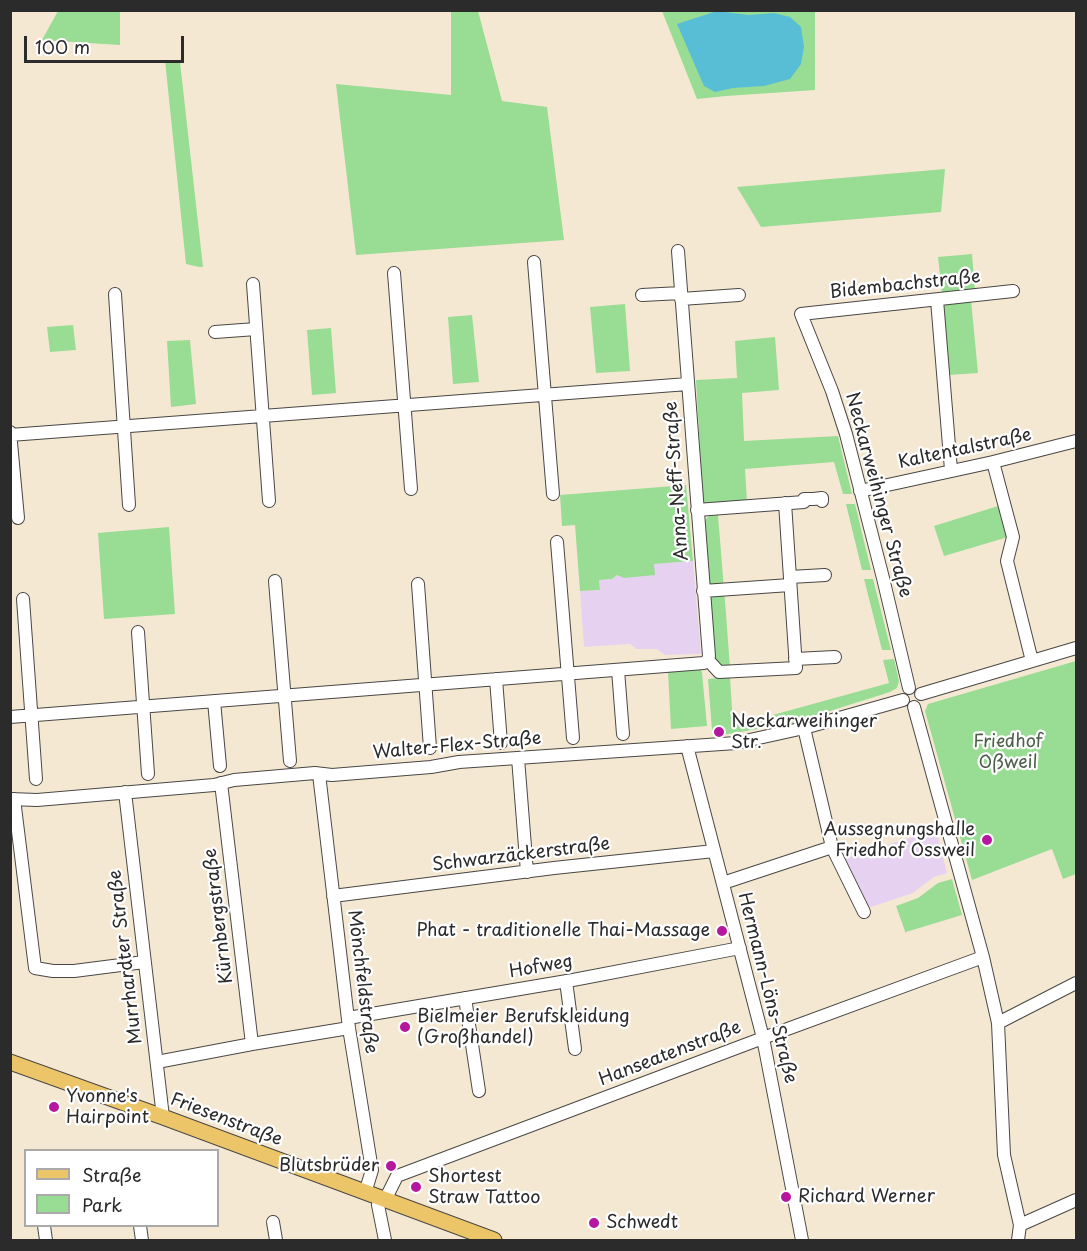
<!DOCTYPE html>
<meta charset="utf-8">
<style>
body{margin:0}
#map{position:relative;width:1087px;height:1251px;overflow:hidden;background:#f5e8d3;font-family:"Playpen Sans",sans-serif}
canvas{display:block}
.frame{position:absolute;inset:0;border:12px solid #2b2b2b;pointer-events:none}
.legend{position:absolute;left:24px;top:1149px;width:195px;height:78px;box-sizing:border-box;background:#fff;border:2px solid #aaa;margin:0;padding:8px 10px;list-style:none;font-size:18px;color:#2b2b2b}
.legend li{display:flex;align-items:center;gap:12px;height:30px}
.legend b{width:30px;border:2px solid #aaa}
.scale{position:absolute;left:24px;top:36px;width:160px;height:27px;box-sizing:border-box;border:3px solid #2b2b2b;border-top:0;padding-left:8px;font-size:18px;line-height:21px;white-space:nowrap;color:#2b2b2b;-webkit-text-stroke:4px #fff;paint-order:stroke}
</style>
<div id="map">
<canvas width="1087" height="1251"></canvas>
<div class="frame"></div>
<ul class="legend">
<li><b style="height:8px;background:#edc569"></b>Straße</li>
<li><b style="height:16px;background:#99dc93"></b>Park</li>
</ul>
<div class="scale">100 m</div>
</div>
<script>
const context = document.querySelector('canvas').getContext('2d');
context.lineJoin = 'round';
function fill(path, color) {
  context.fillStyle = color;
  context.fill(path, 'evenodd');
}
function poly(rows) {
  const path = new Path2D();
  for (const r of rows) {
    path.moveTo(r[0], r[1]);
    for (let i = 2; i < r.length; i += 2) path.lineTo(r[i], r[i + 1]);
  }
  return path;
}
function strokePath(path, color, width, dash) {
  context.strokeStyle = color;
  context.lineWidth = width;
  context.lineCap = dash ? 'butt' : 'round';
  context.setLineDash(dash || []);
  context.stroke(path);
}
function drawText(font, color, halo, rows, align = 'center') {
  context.font = font + ' "Playpen Sans",sans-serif';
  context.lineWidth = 4.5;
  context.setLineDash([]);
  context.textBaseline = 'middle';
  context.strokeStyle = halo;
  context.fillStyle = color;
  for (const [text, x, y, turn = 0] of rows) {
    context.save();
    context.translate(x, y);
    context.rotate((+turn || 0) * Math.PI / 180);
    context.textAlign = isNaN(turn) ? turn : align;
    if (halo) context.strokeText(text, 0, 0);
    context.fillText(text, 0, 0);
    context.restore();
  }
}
fill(poly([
 [693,561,701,654,665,655,657,649,636,649,630,644,584,647,580,591,600,590,599,580,612,579,617,575,654,564],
 [936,830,947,873,934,877,913,893,868,908,843,858]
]), '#e6d2f0');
fill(poly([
 [58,11,120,11,120,45,42,40],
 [451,11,478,11,502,101,547,107,564,240,356,255,336,84,451,95],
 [662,11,815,11,815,90,726,96,697,99],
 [165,60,180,62,203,267,199,267,186,264],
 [945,169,941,212,761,227,737,187],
 [972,254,975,291,942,294,938,257],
 [971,300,978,373,949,375,942,305],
 [625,304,630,371,596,373,590,307],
 [472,315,479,382,453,384,448,317],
 [73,325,76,350,50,352,47,327],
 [331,328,336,393,312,395,307,330],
 [775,337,779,390,742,393,744,441,838,436,852,494,843,494,834,462,745,469,747,502,707,506,703,502,696,380,737,378,735,341],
 [190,340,196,404,171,407,167,341],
 [686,485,693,561,654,564,655,575,624,578,617,575,612,579,599,580,600,590,580,591,575,525,562,526,560,495],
 [846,504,855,504,871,570,862,570],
 [998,506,1008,537,944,556,934,526],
 [718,515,726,614,730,668,722,668,715,662,704,521,709,516],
 [169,527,175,614,104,619,98,533],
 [864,579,873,579,891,650,882,650],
 [894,659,899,681,897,688,890,692,792,723,723,735,722,729,712,730,708,679,730,677,733,724,769,716,889,683,883,660],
 [1076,661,1076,874,1063,879,1052,849,972,880,925,711,928,704],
 [701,670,702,673,707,726,671,729,668,672],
 [952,879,962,915,906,932,906,934,896,906,918,898,938,883]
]), '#99dc93');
fill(poly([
 [717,11,749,15,774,13,790,17,801,27,804,47,801,64,790,79,764,86,733,88,715,92,704,86,677,24]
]), '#57bed5');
const minor = poly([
 [678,251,709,656,708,660],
 [534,262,553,494],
 [394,273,411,489],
 [253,284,269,501],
 [115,294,129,505],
 [642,295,681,293],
 [681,299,739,295],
 [937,300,951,470],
 [215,332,256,329],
 [10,432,18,518],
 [10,435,688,384],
 [993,462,1013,537,1007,561,1032,661],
 [860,491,993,462,1076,441],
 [697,510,804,502,804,499,813,499,822,498,822,501],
 [557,542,573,738],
 [790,577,825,575],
 [275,581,290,761],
 [418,584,430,748],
 [703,591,790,585],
 [23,599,36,779],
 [138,632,148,774],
 [795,659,835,657],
 [708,660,719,672,796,668,785,503],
 [618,670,623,734],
 [496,679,501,743],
 [909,688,883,578,846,434,832,391,801,314,1013,291],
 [921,694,1076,648],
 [214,701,220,766],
 [914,707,983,957,998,1023,1004,1155,1020,1225,1018,1240],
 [10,717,704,663,708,660],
 [687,746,763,1038,802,1240],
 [518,758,527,872],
 [319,774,349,1028,372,1170,365,1193],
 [221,783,252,1044],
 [125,792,163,1117],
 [10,799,37,800,214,785,234,780,315,773,332,775,431,767,459,762,736,743,804,728,903,700],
 [14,799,35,968,53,971,74,971,144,962],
 [832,847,864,912],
 [723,883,832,847,804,728],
 [333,896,554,868,714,851],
 [566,981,575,1049],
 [465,998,479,1091],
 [348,1018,573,980,740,948],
 [998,1023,1076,983],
 [157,1062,252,1044,349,1028],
 [380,1198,378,1205,385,1240],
 [385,1200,397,1176,763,1038,983,957],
 [273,1222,276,1240],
 [1020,1225,1076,1200],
 [44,1226,46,1240],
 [140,1226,142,1240]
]);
const major = poly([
 [10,1062,163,1117,494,1240]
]);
strokePath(minor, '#494744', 14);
strokePath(major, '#494744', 17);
strokePath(minor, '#fff', 12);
strokePath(major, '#edc569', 15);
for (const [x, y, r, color] of [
 [719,732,6,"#b5179e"],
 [987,840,6,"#b5179e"],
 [722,931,6,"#b5179e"],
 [405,1027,6,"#b5179e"],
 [54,1107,6,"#b5179e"],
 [391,1166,6,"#b5179e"],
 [416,1187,6,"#b5179e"],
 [786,1197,6,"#b5179e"],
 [594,1223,6,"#b5179e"]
]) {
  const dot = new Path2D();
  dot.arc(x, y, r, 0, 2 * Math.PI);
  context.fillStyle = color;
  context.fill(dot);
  strokePath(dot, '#fff', 2);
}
drawText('18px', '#2b2b2b', '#fff', [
 ["Bidembachstraße",905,285,-6],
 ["Kaltentalstraße",965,449,-12],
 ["Anna-Neff-Straße",677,481,-94],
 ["Neckarweihinger Straße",878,495,75],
 ["Walter-Flex-Straße",457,746,-5],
 ["Schwarzäckerstraße",521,855,-7],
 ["Kürnbergstraße",219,916,-97],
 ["Murrhardter Straße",126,957,-97],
 ["Hofweg",541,967,-10],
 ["Mönchfeldstraße",362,982,83],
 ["Hermann-Löns-Straße",767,988,76],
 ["Hanseatenstraße",670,1054,-21],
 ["Friesenstraße",226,1120,21]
]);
drawText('18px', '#2b2b2b', '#fff', [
 ["Neckarweihinger",731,722],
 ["Str.",731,743],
 ["Aussegnungshalle",975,830,"right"],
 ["Friedhof Ossweil",975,851,"right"],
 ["Phat - traditionelle Thai-Massage",710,931,"right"],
 ["Bielmeier Berufskleidung",417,1017],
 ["(Großhandel)",417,1038],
 ["Yvonne's",66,1097],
 ["Hairpoint",66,1118],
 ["Blutsbrüder",379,1166,"right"],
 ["Shortest",428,1177],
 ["Straw Tattoo",428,1198],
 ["Richard Werner",798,1197],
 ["Schwedt",606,1223]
], 'left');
drawText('18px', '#4c604a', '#fff', [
 ["Friedhof",1008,742],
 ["Oßweil",1008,763]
]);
</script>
